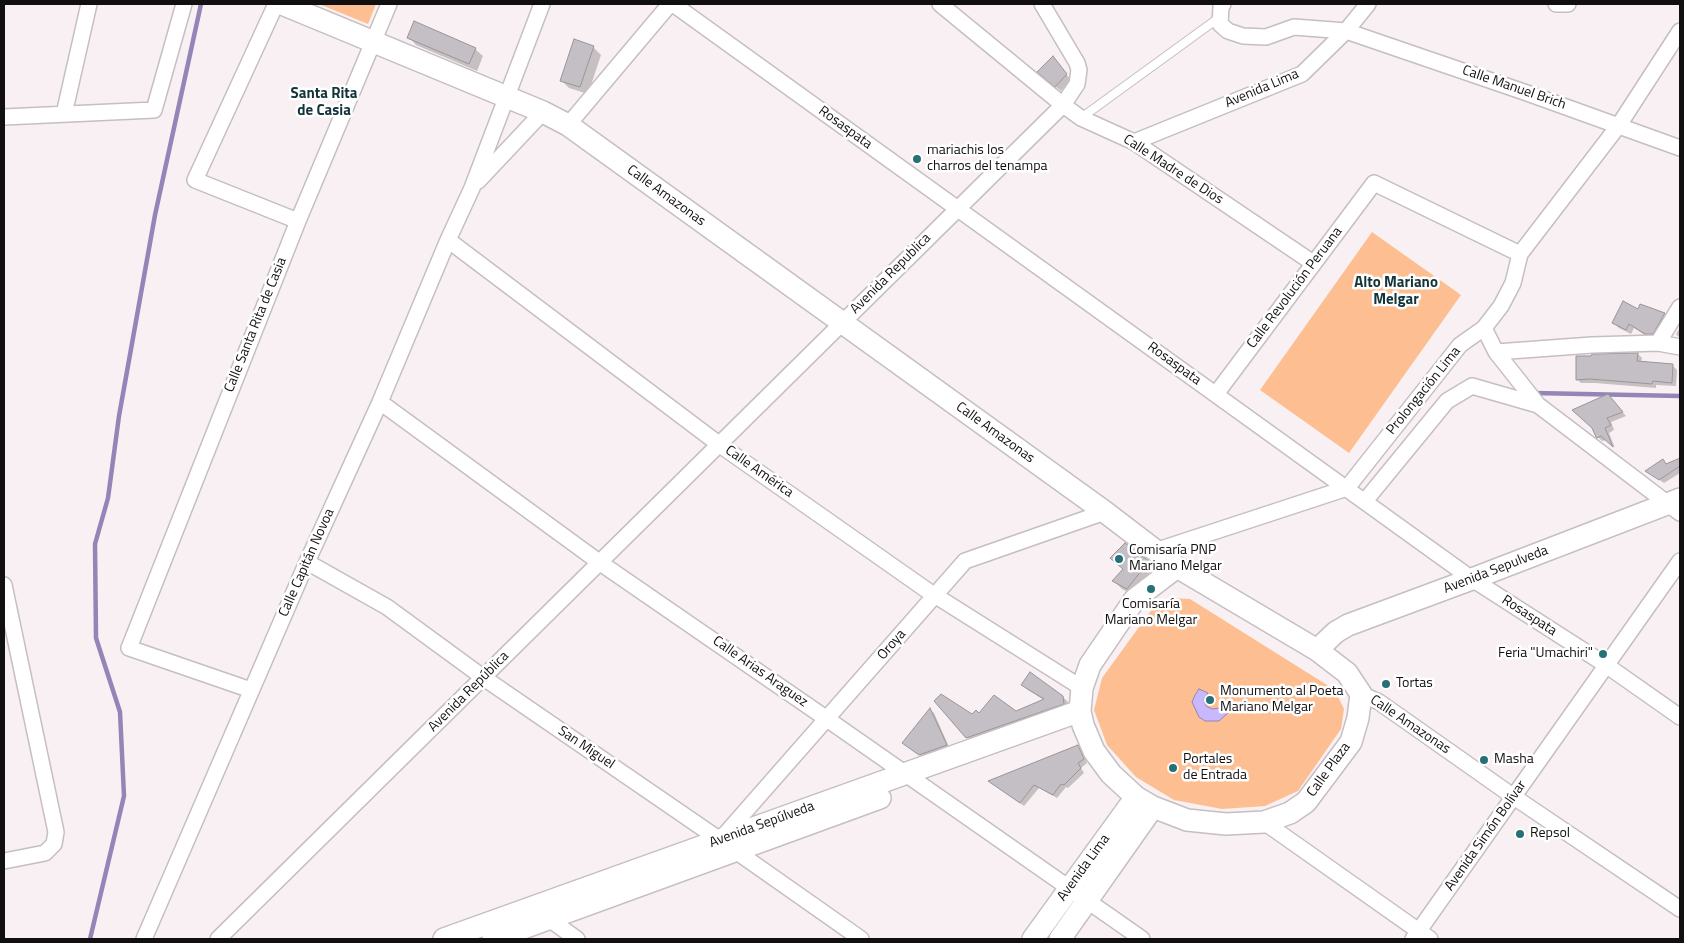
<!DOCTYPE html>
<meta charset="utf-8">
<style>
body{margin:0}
#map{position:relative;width:1684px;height:943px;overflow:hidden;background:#f8f0f2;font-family:"Titillium Web",sans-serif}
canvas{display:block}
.frame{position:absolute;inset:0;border:5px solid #120f10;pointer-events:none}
</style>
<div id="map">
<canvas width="1684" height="943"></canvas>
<div class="frame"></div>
</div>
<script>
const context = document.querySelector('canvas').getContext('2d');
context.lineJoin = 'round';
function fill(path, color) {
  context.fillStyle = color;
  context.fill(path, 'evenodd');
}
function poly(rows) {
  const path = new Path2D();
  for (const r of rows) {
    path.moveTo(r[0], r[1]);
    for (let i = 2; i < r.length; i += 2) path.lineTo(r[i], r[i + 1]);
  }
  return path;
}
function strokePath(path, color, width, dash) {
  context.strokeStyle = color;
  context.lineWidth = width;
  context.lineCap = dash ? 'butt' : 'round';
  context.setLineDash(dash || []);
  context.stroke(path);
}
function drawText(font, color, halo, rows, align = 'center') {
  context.font = font + ' "Titillium Web",sans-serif';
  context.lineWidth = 5;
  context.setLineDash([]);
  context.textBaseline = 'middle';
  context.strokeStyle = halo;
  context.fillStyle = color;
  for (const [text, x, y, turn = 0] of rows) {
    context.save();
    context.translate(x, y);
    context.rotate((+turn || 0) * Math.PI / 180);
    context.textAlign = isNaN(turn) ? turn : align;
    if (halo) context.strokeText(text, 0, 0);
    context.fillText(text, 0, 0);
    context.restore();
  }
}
fill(poly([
 [319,4,376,4,368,24],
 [1372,232,1461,295,1349,453,1260,390],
 [1171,598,1190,599,1335,690,1344,709,1341,729,1298,791,1265,806,1222,809,1174,800,1136,777,1107,745,1094,710,1102,678,1155,605]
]), '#fdbf92');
const water = poly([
 [1199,689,1208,693,1204,699,1206,706,1212,709,1220,708,1222,705,1230,711,1219,721,1205,721,1199,717,1192,702,1195,695,1199,689]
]);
fill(water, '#cab8fe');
strokePath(water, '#9385b7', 1);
fill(poly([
 [409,37,475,49,483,56,477,71,416,45],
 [593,47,601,55,588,94,569,88,562,81],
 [1053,58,1071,80,1061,91,1044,77],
 [1641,305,1665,314,1669,319,1651,339,1634,328,1631,334,1619,328,1614,323,1639,311],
 [1680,328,1680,338,1676,334],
 [1638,354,1642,358,1641,362,1673,366,1677,370,1676,386,1656,385,1656,388,1595,383,1581,383,1577,379],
 [1612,401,1626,416,1611,422,1614,430,1609,433,1615,448,1607,440,1602,441,1597,436,1593,428],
 [1680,460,1680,473,1664,483,1651,474,1663,461,1667,465],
 [1125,544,1156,570,1135,596,1122,589,1114,581,1124,570,1111,558],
 [1023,685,1063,697,1068,702,1068,709,973,743,936,701,972,716,1016,712,1044,700,1028,690],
 [930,710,934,713,950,749,924,758,903,743],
 [1078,747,1082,751,1087,763,1081,768,1084,773,1068,788,1066,787,1057,798,1039,788,1024,806,993,784]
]), '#0003');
strokePath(poly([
 [1534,393,1680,396],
 [90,939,124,796,120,712,96,638,95,544,108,498,119,416,155,215,201,4]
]), '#9385b7', 4.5);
const building = poly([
 [414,21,476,48,469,64,407,38,414,21],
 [574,39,594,46,580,87,560,81,574,39],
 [1053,56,1067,74,1055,87,1037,72,1053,56],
 [1623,301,1638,309,1640,304,1665,313,1653,334,1645,334,1629,324,1626,330,1612,323,1623,301],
 [1638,353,1637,361,1673,364,1672,383,1653,381,1652,384,1590,379,1576,380,1576,356,1591,356,1592,354,1638,353],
 [1608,394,1623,412,1607,418,1611,425,1605,428,1613,447,1601,436,1597,438,1596,437,1592,428,1572,410,1608,394],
 [1680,458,1680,466,1659,480,1645,471,1663,459,1666,464,1680,458],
 [1125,543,1149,561,1127,589,1112,581,1123,569,1110,558,1125,543],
 [1030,672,1063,696,1064,704,966,738,934,701,941,694,972,714,976,710,979,713,994,695,1016,711,1044,699,1021,685,1030,672],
 [930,708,947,745,919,755,902,743,930,708],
 [1078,745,1084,759,1078,763,1081,768,1064,785,1061,784,1053,795,1034,785,1020,803,988,781,1078,745]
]);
fill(building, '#c4bfc4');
strokePath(building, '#999499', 1);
const lane = poly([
 [1081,118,1220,17]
]);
const street = poly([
 [276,4,195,180,298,221],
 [673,4,1472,579,1606,665,1680,717],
 [940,4,1063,105,1081,118,1134,142,1313,263],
 [1223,4,1221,7,1220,24,1228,31,1243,36,1266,37,1294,27,1346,31,1527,93,1680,148],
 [1556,4,1568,4],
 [64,114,89,4],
 [4,117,154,110,184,4],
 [568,125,670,4],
 [1134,142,1302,74,1346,31,1368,4],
 [478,181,543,112],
 [448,240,720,445,928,591,1082,688],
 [1484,328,1496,352,1592,345,1658,343,1680,347],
 [1658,343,1680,307],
 [1496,352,1538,405,1680,513],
 [1216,394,1374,183,1520,254],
 [380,402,599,562,827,719,1142,939],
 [1365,501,1447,401,1472,386,1538,405],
 [1155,551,1347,488,1460,345,1484,328,1501,306,1513,283,1520,254,1619,125,1680,31],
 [307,562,387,607,484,678,720,840,861,939],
 [4,585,56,832,54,844,45,853,4,861],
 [251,690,129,648,298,221,389,4],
 [1361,694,1379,702,1514,797,1680,909],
 [1264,822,1430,939],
 [721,839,965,561,1105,512],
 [546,912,549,919,577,939],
 [144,939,307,562,380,402,448,240,472,188,542,4],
 [218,939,1063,105,1077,84,1079,70,1077,63,1042,4],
 [1413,939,1680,561]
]);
const secondary = poly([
 [282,4,543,112,568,125,1105,512,1177,567,1317,650,1347,673,1361,694,1358,718,1351,742,1306,802,1290,813,1264,822,1226,824,1187,820,1153,807,1136,797,1111,774,1094,751,1083,725,1080,711,1082,688,1090,665,1135,599,1177,567],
 [1317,650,1336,632,1348,625,1472,579,1680,499],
 [444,939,1080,711],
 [493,939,880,798],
 [1033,939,1136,797],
 [1060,939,1153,807]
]);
strokePath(lane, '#c6bec0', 10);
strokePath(street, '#c6bec0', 18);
strokePath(secondary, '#c6bec0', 24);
strokePath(lane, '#fff', 8);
strokePath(street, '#fff', 15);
strokePath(secondary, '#fff', 21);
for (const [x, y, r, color] of [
 [917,159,5,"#267078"],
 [1119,559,5,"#267078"],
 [1151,589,5,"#267078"],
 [1603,654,5,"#267078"],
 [1386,684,5,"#267078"],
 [1210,700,5,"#267078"],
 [1484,760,5,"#267078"],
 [1173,768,5,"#267078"],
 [1520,834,5,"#267078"]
]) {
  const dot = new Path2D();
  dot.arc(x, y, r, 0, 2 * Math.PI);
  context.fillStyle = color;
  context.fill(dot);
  strokePath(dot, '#fff', 2);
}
drawText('14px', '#120f10', '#fff', [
 ["Calle Manuel Brich",1514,88,19],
 ["Avenida Lima",1262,89,-23],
 ["Rosaspata",845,128,36],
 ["Calle Madre de Dios",1173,170,33],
 ["Calle Amazonas",666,196,36],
 ["Avenida Republica",891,274,-45],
 ["Calle Revolución Peruana",1295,288,-53],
 ["Calle Santa Rita de Casia",256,325,-68],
 ["Rosaspata",1174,364,36],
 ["Prolongación Lima",1424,391,-51],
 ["Calle Amazonas",995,433,36],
 ["Calle América",759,472,35],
 ["Calle Capitán Novoa",307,563,-66],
 ["Avenida Sepulveda",1496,570,-21],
 ["Rosaspata",1529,616,33],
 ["Oroya",892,645,-49],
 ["Calle Arias Araguez",760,672,35],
 ["Avenida República",469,692,-45],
 ["Calle Amazonas",1410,725,34],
 ["San Miguel",586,748,34],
 ["Calle Plaza",1329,770,-54],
 ["Avenida Sepúlveda",762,825,-20],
 ["Avenida Simón Bolívar",1486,836,-55],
 ["Avenida Lima",1084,868,-54]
]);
drawText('14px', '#120f10', '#fff', [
 ["mariachis los",927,151],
 ["charros del tenampa",927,167],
 ["Comisaría PNP",1129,551],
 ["Mariano Melgar",1129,567],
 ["Comisaría",1151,605,"center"],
 ["Mariano Melgar",1151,621,"center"],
 ["Feria \"Umachiri\"",1593,654,"right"],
 ["Tortas",1396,684],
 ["Monumento al Poeta",1220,692],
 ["Mariano Melgar",1220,708],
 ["Portales",1183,760],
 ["de Entrada",1183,776],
 ["Masha",1494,760],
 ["Repsol",1530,834]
], 'left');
drawText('bold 15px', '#133539', '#fff', [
 ["Santa Rita",324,94],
 ["de Casia",324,111],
 ["Alto Mariano",1396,283],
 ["Melgar",1396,300]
]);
</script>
